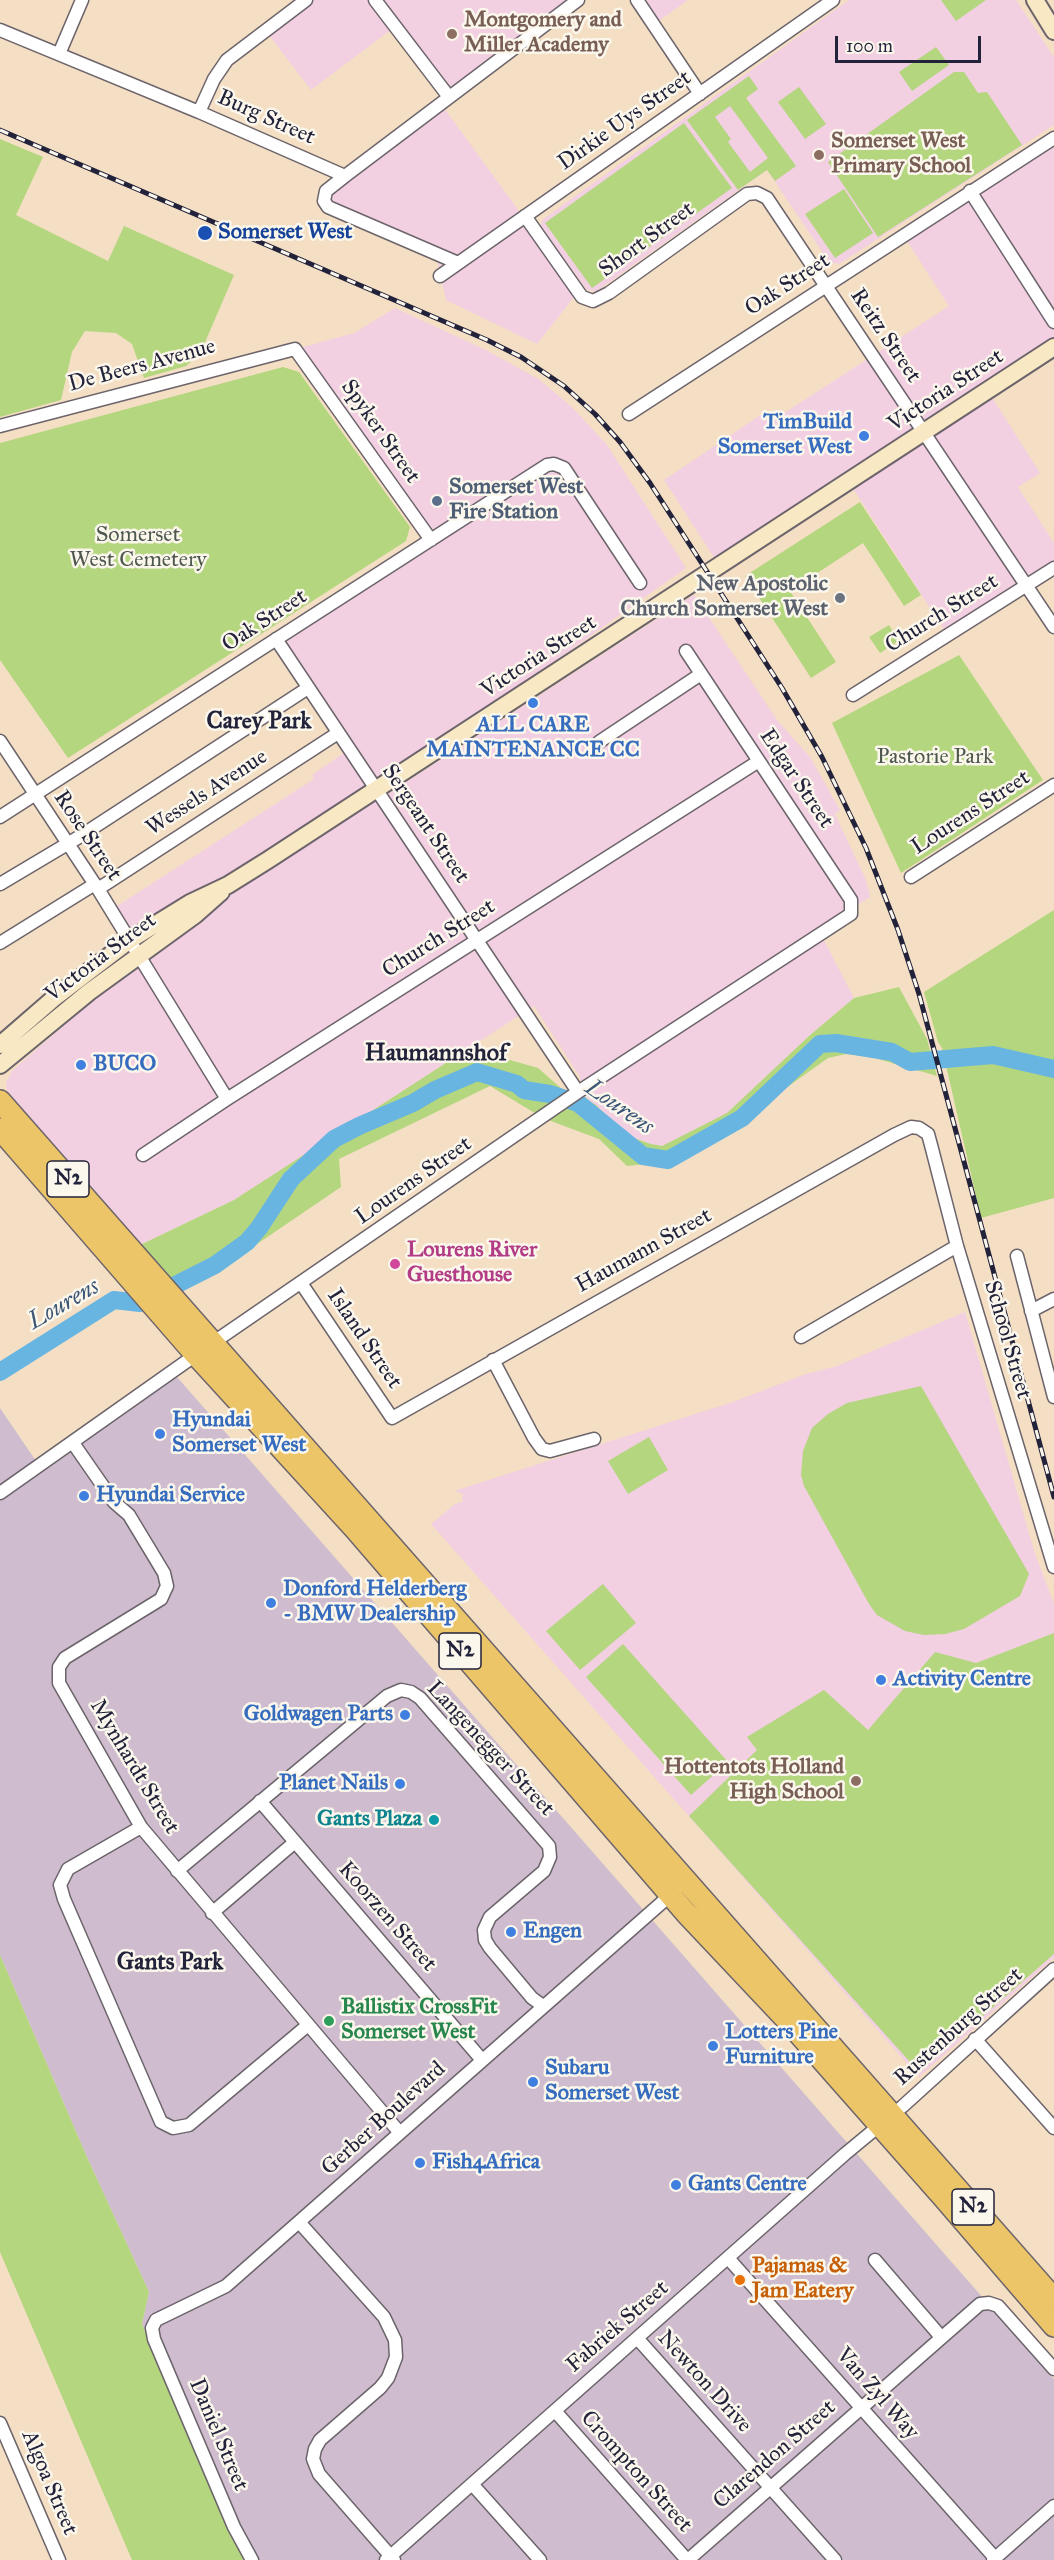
<!DOCTYPE html>
<style>
body{margin:0}
#map{position:relative;width:1054px;height:2560px;overflow:hidden;background:#f5dfc4;font-family:"IM FELL Great Primer",serif}
canvas{display:block}
.scale{position:absolute;left:835px;top:36px;width:146px;height:27px;box-sizing:border-box;border:3px solid #22223b;border-top:0;padding-left:8px;font-size:18px;line-height:21px;white-space:nowrap;color:#22223b;-webkit-text-stroke:4px #fbf7ec;paint-order:stroke}
</style>
<div id="map">
<canvas width="1054" height="2560"></canvas>
<div class="scale">100 m</div>
</div>
<script>
const context = document.querySelector('canvas').getContext('2d');
context.lineJoin = 'round';
function fill(path, color) {
  context.fillStyle = color;
  context.fill(path, 'evenodd');
}
function poly(rows) {
  const path = new Path2D();
  for (const r of rows) {
    path.moveTo(r[0], r[1]);
    for (let i = 2; i < r.length; i += 2) path.lineTo(r[i], r[i + 1]);
  }
  return path;
}
function strokePath(path, color, width, dash) {
  context.strokeStyle = color;
  context.lineWidth = width;
  context.lineCap = dash ? 'butt' : 'round';
  context.setLineDash(dash || []);
  context.stroke(path);
}
function drawText(font, color, halo, rows, align = 'center') {
  context.font = font + ' "IM FELL Great Primer",serif';
  context.lineWidth = 5;
  context.setLineDash([]);
  context.textBaseline = 'middle';
  context.strokeStyle = halo;
  context.fillStyle = color;
  for (const [text, x, y, turn = 0] of rows) {
    context.save();
    context.translate(x, y);
    context.rotate((+turn || 0) * Math.PI / 180);
    context.textAlign = isNaN(turn) ? turn : align;
    if (halo) context.strokeText(text, 0, 0);
    context.fillText(text, 0, 0);
    context.restore();
  }
}
fill(poly([
 [304,0,577,0,449,98,396,26,311,90,265,30],
 [637,0,688,0,653,25],
 [849,0,1016,0,1054,57,1054,125,839,264,829,262,767,170,597,291,587,290,541,227,542,220],
 [441,104,578,292,537,344,446,300,436,255,331,210,326,190],
 [1054,138,1054,348,988,391,1040,473,1018,487,1054,543,1054,568,948,636,849,482,719,565,664,480,762,414,769,423,949,306,903,235],
 [395,308,488,351,540,380,573,408,607,445,686,568,376,788,382,798,694,595,777,720,810,757,840,810,835,814,866,880,870,897,818,929,854,998,809,1036,727,1113,662,1146,651,1144,625,1135,588,1099,579,1075,534,1006,234,1200,140,1245,8,1098,6,1082,13,1070,122,975,143,960,111,910,314,779,312,775,350,749,280,639,431,539,296,349,354,333],
 [965,1312,1035,1554,1054,1604,1054,1958,919,2077,431,1524,455,1504,462,1502,463,1494,454,1491,733,1402,803,1375,837,1366]
]), '#f2cfe1');
fill(poly([
 [170,1369,1054,2379,1054,2560,244,2560,241,2556,142,2324,149,2292,86,2155,0,1955,0,1408,36,1461]
]), '#cfbdcf');
fill(poly([
 [941,0,986,0,956,21],
 [936,47,949,65,912,91,899,72],
 [954,72,964,72,978,93,987,92,1022,145,878,237,828,162],
 [749,76,758,89,746,98,796,166,775,181,767,170,738,190,687,120],
 [730,106,768,158,750,172,728,142,731,139,715,117],
 [799,87,826,124,805,139,778,102],
 [684,123,732,188,592,288,545,223],
 [0,139,43,157,16,215,108,261,124,226,234,275,200,354,186,366,144,378,132,344,116,333,85,331,72,352,61,400,0,417],
 [844,189,873,233,835,258,805,214],
 [283,367,299,372,410,527,406,541,68,758,0,660,0,443],
 [860,502,921,595,904,606,863,543,790,591,836,662,811,678,745,576],
 [889,625,899,641,880,653,869,637],
 [959,655,1043,780,901,873,832,723],
 [1054,910,1054,1198,981,1218,942,1048,938,1042,924,992],
 [899,987,927,1039,937,1076,871,1057,846,1054,828,1058,786,1088,756,1115,738,1127,675,1161,627,1166,599,1139,543,1118,490,1086,339,1159,341,1187,210,1276,207,1273,180,1290,140,1245,234,1200,449,1061,472,1059,510,1060,538,1068,562,1089,595,1104,625,1135,651,1144,662,1146,727,1113,809,1036,854,998],
 [921,1386,1029,1574,1020,1596,964,1629,945,1634,924,1635,905,1631,877,1615,869,1604,804,1486,801,1475,803,1451,812,1428,828,1414,847,1403],
 [649,1437,668,1470,628,1494,608,1461],
 [603,1584,636,1623,580,1670,546,1631],
 [1054,1633,1054,1954,919,2072,689,1816,757,1750,747,1737,824,1690,868,1730,935,1652,976,1663],
 [623,1644,728,1762,691,1795,586,1677],
 [0,1955,86,2155,149,2292,142,2324,244,2560,132,2560,0,2252]
]), '#b4d67f');
strokePath(poly([
 [0,1366,7,1368]
]), '#68b5e2', 3);
strokePath(poly([
 [0,1372,114,1300,140,1303,215,1265,247,1242,259,1228,291,1179,334,1139,359,1126,413,1103,435,1090,477,1072,517,1084,524,1090,550,1094,578,1103,643,1156,668,1160,742,1118,820,1044,836,1043,892,1052,910,1062,993,1055,1054,1069]
]), '#68b5e2', 18);
const street = poly([
 [375,0,449,97],
 [637,0,700,94],
 [0,30,199,112,345,176,326,191,324,201,328,207,458,263],
 [59,54,82,0],
 [199,112,214,79,227,60,306,0],
 [345,176,578,0],
 [970,191,1054,322],
 [525,216,582,297,593,301,609,293,747,194,757,193,767,198,1054,627],
 [440,276,833,0],
 [629,414,1054,138],
 [0,426,295,349,431,540],
 [276,639,578,1092],
 [853,695,1054,568],
 [0,741,98,889,227,1099],
 [599,742,701,674],
 [0,817,547,465,554,464,564,468,640,583],
 [911,877,1054,785],
 [0,884,79,837,308,688],
 [98,889,338,733],
 [0,943,95,884],
 [143,1155,227,1099,759,761],
 [1017,1256,1054,1397],
 [301,1283,392,1418,894,1135,911,1127,919,1128,928,1134,931,1145,957,1246,1054,1567],
 [1031,1311,1054,1299],
 [801,1337,957,1246],
 [493,1360,534,1438,542,1449,550,1451,594,1439],
 [73,1443,114,1502,129,1515,164,1573,167,1586,161,1599,65,1658,59,1667,59,1683,141,1827,400,2133],
 [0,1493,214,1342,578,1092,851,914,851,900,686,651],
 [260,1801,482,2060],
 [141,1827,68,1869,60,1885,64,1899,161,2122,173,2128,189,2125,308,2025],
 [177,1871,387,1696,401,1690,411,1692,420,1698,549,1846,550,1857,544,1871,490,1917,484,1930,485,1940,490,1948,532,1998,543,2006],
 [212,1913,295,1842],
 [975,2039,1054,2128],
 [299,2222,384,2317,395,2340,396,2357,388,2378,380,2388,320,2440,315,2449,313,2459,319,2474,394,2560],
 [728,2258,995,2558],
 [875,2260,941,2337],
 [637,2338,835,2560],
 [555,2411,687,2560],
 [0,2423,59,2560],
 [472,2484,540,2560],
 [252,2560,234,2527,154,2339,152,2328,156,2320,226,2286,675,1891],
 [386,2560,845,2154,903,2106,1054,1969],
 [688,2560,980,2304,989,2303,998,2306,1054,2369],
 [993,2560,1054,2506]
]);
const secondary = poly([
 [1035,0,1054,31],
 [0,1045,53,999,130,940,190,903,228,885,268,860,1054,347],
 [0,1065,89,992,195,915,221,892]
]);
const highway = poly([
 [0,1101,1054,2299],
 [0,1129,196,1355,355,1529,686,1913,786,2019,944,2198,1054,2326]
]);
strokePath(street, '#6c646b', 15);
strokePath(secondary, '#6c646b', 20);
strokePath(highway, '#6c646b', 24);
strokePath(street, '#fff', 12);
strokePath(secondary, '#f8e8c3', 16);
strokePath(highway, '#edc569', 21);
const rail = poly([
 [0,130,487,340,521,357,564,386,595,414,620,442,650,483,782,688,822,757,866,848,898,930,919,994,1054,1497]
]);
strokePath(rail, '#22223b', 5);
strokePath(rail, '#fbf7ec', 3, [9]);
for (const [x, y, r, color] of [
 [452,34,6,"#8d6e63"],
 [819,155,6,"#8d6e63"],
 [205,233,8,"#1a4fb4"],
 [864,436,6,"#3f7fe0"],
 [437,501,6,"#5c6f8a"],
 [840,598,6,"#6b7280"],
 [533,703,6,"#3f7fe0"],
 [81,1065,6,"#3f7fe0"],
 [395,1264,6,"#d1479c"],
 [160,1434,6,"#3f7fe0"],
 [84,1496,6,"#3f7fe0"],
 [271,1603,6,"#3f7fe0"],
 [881,1680,6,"#3f7fe0"],
 [405,1715,6,"#3f7fe0"],
 [856,1781,6,"#8d6e63"],
 [400,1784,6,"#3f7fe0"],
 [434,1820,6,"#0f9aa8"],
 [511,1932,6,"#3f7fe0"],
 [329,2021,6,"#2e9e5b"],
 [713,2046,6,"#3f7fe0"],
 [533,2082,6,"#3f7fe0"],
 [420,2163,6,"#3f7fe0"],
 [676,2185,6,"#3f7fe0"],
 [740,2280,6,"#e8710a"]
]) {
  const dot = new Path2D();
  dot.arc(x, y, r, 0, 2 * Math.PI);
  context.fillStyle = color;
  context.fill(dot);
  strokePath(dot, '#fbf7ec', 2);
}
for (const [x, y, w] of [
 [68,1179,42],
 [460,1651,42],
 [973,2207,42]
]) {
  const box = new Path2D();
  box.roundRect(x - w / 2, y - 18, w, 36, 4.5);
  context.fillStyle = '#fbf7ec';
  context.fill(box);
  strokePath(box, '#22223b', 1.5);
}
drawText('bold 21px', '#22223b', null, [
 ["N2",68,1179],
 ["N2",460,1651],
 ["N2",973,2207]
]);
drawText('bold 22px', '#785e54', '#fbf7ec', [
 ["Montgomery and",464,21],
 ["Miller Academy",464,46],
 ["Somerset West",831,142],
 ["Primary School",831,167],
 ["Hottentots Holland",844,1768,"right"],
 ["High School",844,1793,"right"]
], 'left');
drawText('22px', '#22223b', '#fbf7ec', [
 ["Burg Street",266,118,24],
 ["Dirkie Uys Street",625,121,-35],
 ["Short Street",647,240,-36],
 ["Oak Street",788,285,-33],
 ["Reitz Street",885,336,56],
 ["De Beers Avenue",142,366,-15],
 ["Victoria Street",946,391,-33],
 ["Spyker Street",380,432,55],
 ["Church Street",942,614,-32],
 ["Oak Street",265,621,-33],
 ["Victoria Street",539,657,-33],
 ["Edgar Street",796,779,56],
 ["Wessels Avenue",207,793,-33],
 ["Lourens Street",971,813,-33],
 ["Sergeant Street",425,824,56],
 ["Rose Street",87,836,56],
 ["Church Street",439,939,-32],
 ["Victoria Street",101,958,-37],
 ["Lourens Street",414,1181,-35],
 ["Haumann Street",644,1251,-29],
 ["Island Street",364,1339,56],
 ["School Street",1007,1340,74],
 ["Langenegger Street",490,1749,47],
 ["Mynhardt Street",134,1767,59],
 ["Koorzen Street",387,1917,49],
 ["Rustenburg Street",959,2027,-42],
 ["Gerber Boulevard",384,2119,-42],
 ["Fabriek Street",618,2327,-41],
 ["Newton Drive",704,2382,48],
 ["Van Zyl Way",877,2394,49],
 ["Daniel Street",218,2435,67],
 ["Clarendon Street",775,2455,-41],
 ["Crompton Street",636,2472,48],
 ["Algoa Street",49,2483,67]
]);
drawText('bold 22px', '#164399', '#fbf7ec', [
 ["Somerset West",218,233]
], 'left');
drawText('bold 22px', '#366cbe', '#fbf7ec', [
 ["TimBuild",852,423,"right"],
 ["Somerset West",852,448,"right"],
 ["ALL CARE",533,726,"center"],
 ["MAINTENANCE CC",533,751,"center"],
 ["BUCO",93,1065],
 ["Hyundai",172,1421],
 ["Somerset West",172,1446],
 ["Hyundai Service",96,1496],
 ["Donford Helderberg",283,1590],
 ["- BMW Dealership",283,1615],
 ["Activity Centre",893,1680],
 ["Goldwagen Parts",393,1715,"right"],
 ["Planet Nails",388,1784,"right"],
 ["Engen",523,1932],
 ["Lotters Pine",725,2033],
 ["Furniture",725,2058],
 ["Subaru",545,2069],
 ["Somerset West",545,2094],
 ["Fish4Africa",432,2163],
 ["Gants Centre",688,2185]
], 'left');
drawText('bold 22px', '#4e5e75', '#fbf7ec', [
 ["Somerset West",449,488],
 ["Fire Station",449,513]
], 'left');
drawText('22px', '#4e584f', '#fbf7ec', [
 ["Somerset",138,536],
 ["West Cemetery",138,561],
 ["Pastorie Park",935,758]
]);
drawText('bold 22px', '#5b616d', '#fbf7ec', [
 ["New Apostolic",828,585],
 ["Church Somerset West",828,610]
], 'right');
drawText('bold 22px', '#b23c85', '#fbf7ec', [
 ["Lourens River",407,1251],
 ["Guesthouse",407,1276]
], 'left');
drawText('bold 22px', '#0d838f', '#fbf7ec', [
 ["Gants Plaza",422,1820]
], 'right');
drawText('bold 22px', '#27864d', '#fbf7ec', [
 ["Ballistix CrossFit",341,2008],
 ["Somerset West",341,2033]
], 'left');
drawText('bold 22px', '#c56008', '#fbf7ec', [
 ["Pajamas &",752,2267],
 ["Jam Eatery",752,2292]
], 'left');
drawText('bold 24px', '#22223b', '#fbf7ec', [
 ["Carey Park",259,722],
 ["Haumannshof",436,1054],
 ["Gants Park",170,1963]
]);
drawText('italic 24px', '#3a5575', '#fbf7ec', [
 ["Lourens",619,1108,35],
 ["Lourens",64,1305,-30]
]);
</script>
